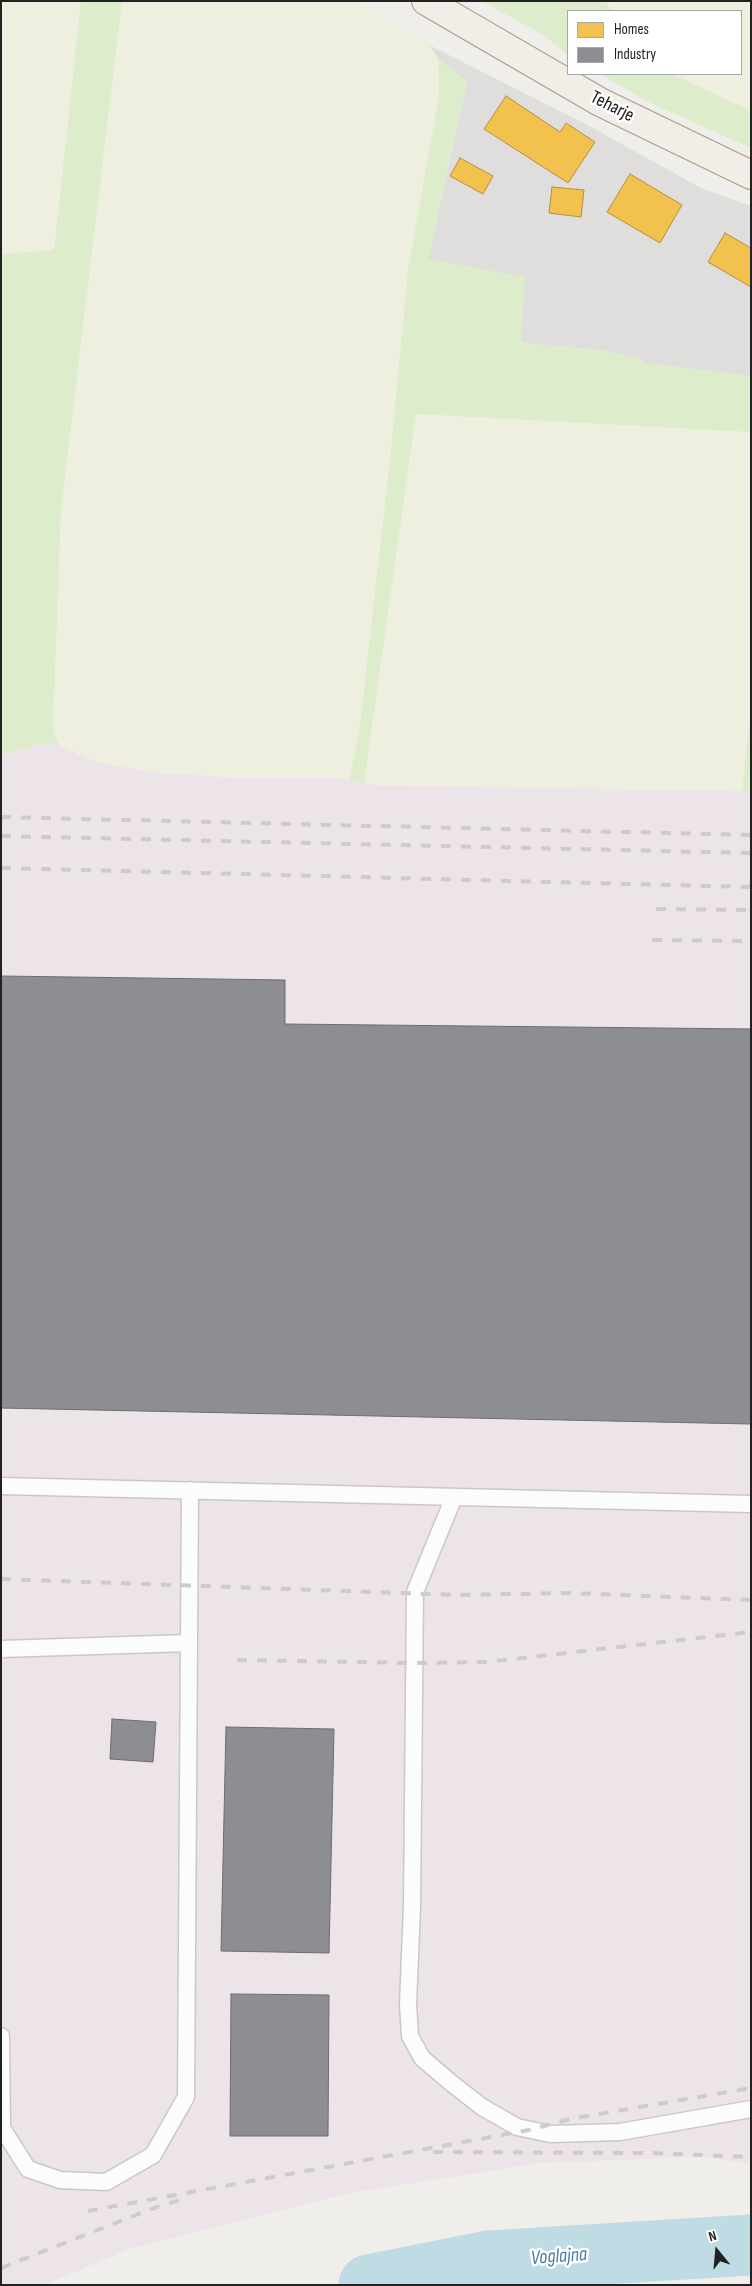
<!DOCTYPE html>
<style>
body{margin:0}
#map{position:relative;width:752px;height:2286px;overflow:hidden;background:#f0eeeb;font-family:"Sofia Sans Condensed",sans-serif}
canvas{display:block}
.frame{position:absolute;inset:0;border:2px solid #222;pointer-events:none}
.legend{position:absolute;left:567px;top:10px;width:175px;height:65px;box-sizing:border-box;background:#fff;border:1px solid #a7a7a7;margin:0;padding:6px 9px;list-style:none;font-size:15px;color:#222}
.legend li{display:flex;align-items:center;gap:10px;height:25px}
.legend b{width:25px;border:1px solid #a7a7a7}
.north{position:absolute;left:692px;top:2226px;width:50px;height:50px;-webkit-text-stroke:4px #fff;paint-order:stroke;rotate:343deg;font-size:14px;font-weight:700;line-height:20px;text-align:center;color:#222}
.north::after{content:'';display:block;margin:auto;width:18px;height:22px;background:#222;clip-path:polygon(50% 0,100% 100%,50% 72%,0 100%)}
</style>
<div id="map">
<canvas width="752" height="2286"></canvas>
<div class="frame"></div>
<ul class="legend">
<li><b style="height:14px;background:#f2c14e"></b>Homes</li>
<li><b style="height:14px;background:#8d8d92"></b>Industry</li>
</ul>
<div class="north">N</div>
</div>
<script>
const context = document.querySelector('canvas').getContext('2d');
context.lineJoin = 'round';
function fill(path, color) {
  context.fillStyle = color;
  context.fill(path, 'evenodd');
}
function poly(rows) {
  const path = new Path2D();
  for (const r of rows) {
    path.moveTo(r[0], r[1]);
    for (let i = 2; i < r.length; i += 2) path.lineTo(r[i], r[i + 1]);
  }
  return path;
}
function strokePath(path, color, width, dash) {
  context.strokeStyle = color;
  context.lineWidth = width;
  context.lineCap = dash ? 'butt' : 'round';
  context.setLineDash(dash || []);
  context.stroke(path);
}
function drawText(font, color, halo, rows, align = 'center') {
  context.font = font + ' "Sofia Sans Condensed",sans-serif';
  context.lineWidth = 5;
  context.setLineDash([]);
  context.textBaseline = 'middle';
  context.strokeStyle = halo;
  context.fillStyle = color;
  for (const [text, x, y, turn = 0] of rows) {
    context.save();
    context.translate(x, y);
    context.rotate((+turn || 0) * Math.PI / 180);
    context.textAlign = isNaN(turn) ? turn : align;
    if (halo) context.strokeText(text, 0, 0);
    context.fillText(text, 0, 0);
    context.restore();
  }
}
fill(poly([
 [429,45,582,122,701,188,751,206,751,376,646,363,639,358,598,350,521,343,428,260,467,82,438,58]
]), '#dfdedc');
fill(poly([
 [58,744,93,761,152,772,241,778,340,778,374,785,751,791,751,2164,703,2157,540,2163,345,2194,127,2250,44,2285,1,2285,1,755,35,745]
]), '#ede4e9');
fill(poly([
 [1,1,81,1,53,250,1,254],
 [122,1,360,1,429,45,438,58,439,96,408,270,390,460,359,733,349,780,340,778,241,778,152,772,93,761,58,744,53,727,61,510],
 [606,1,751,1,751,111,672,74,741,74,741,11,611,11],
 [416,414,751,432,751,709,742,791,374,785,364,783]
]), '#efefdf');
fill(poly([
 [81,1,122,1,61,510,53,727,58,744,35,745,1,755,1,254,54,250],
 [482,1,606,1,611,11,568,11,568,55,543,35],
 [438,58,467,82,428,259,525,277,521,343,598,350,639,358,646,363,751,376,751,432,416,414,364,783,349,780,359,733,390,460,408,270,439,96],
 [600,74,672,74,751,111,751,148,650,103],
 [751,709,751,791,742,791]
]), '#ddeccb');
const homes = poly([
 [506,96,560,132,566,123,595,142,568,183,484,129,506,96],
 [460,158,493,176,483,194,450,176,460,158],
 [630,174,682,205,660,243,607,212,630,174],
 [552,187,584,190,581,217,549,213,552,187],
 [725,233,751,248,751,287,708,262,725,233]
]);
fill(homes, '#f2c14e');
strokePath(homes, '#b49141', 1);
const industry = poly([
 [1,976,285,980,285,1024,751,1029,751,1424,1,1408,1,976],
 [112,1719,156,1722,153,1762,110,1759,112,1719],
 [226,1727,334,1729,329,1953,221,1951,226,1727],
 [231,1994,329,1995,328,2136,230,2136,231,1994]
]);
fill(industry, '#8d8d92');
strokePath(industry, '#6d6d70', 1);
strokePath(poly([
 [369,2285,489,2261,751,2245]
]), '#bfdbe3', 61);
const service = poly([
 [1,1486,751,1504],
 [454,1497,415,1592,412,1907,408,2004,410,2036,422,2058,450,2082,482,2107,517,2127,550,2134,620,2132,751,2109],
 [1,1649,189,1643],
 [1,2036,2,2128,28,2169,60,2180,106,2182,153,2155,186,2097,190,1490]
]);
const primary = poly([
 [426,1,600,102,751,175]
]);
strokePath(service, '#c9c8c7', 19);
strokePath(primary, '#a79c86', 30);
strokePath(service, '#fdfcfc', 16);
strokePath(primary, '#f3ede7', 28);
strokePath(poly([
 [1,817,751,835],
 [1,836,751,853],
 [1,868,751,887],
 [656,909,751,910],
 [652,940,751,941],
 [1,1579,460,1595,570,1593,751,1600],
 [237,1660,414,1663,487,1662,751,1632],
 [433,2152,650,2153,751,2157],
 [88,2211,529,2130,570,2119,751,2088],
 [1,2268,151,2209,186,2198]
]), '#ccc', 4, [10, 10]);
drawText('19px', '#222', '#fff', [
 ["Teharje",612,107,27]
]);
drawText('italic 20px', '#4a7aab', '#fff', [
 ["Voglajna",559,2257,-4]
]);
</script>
